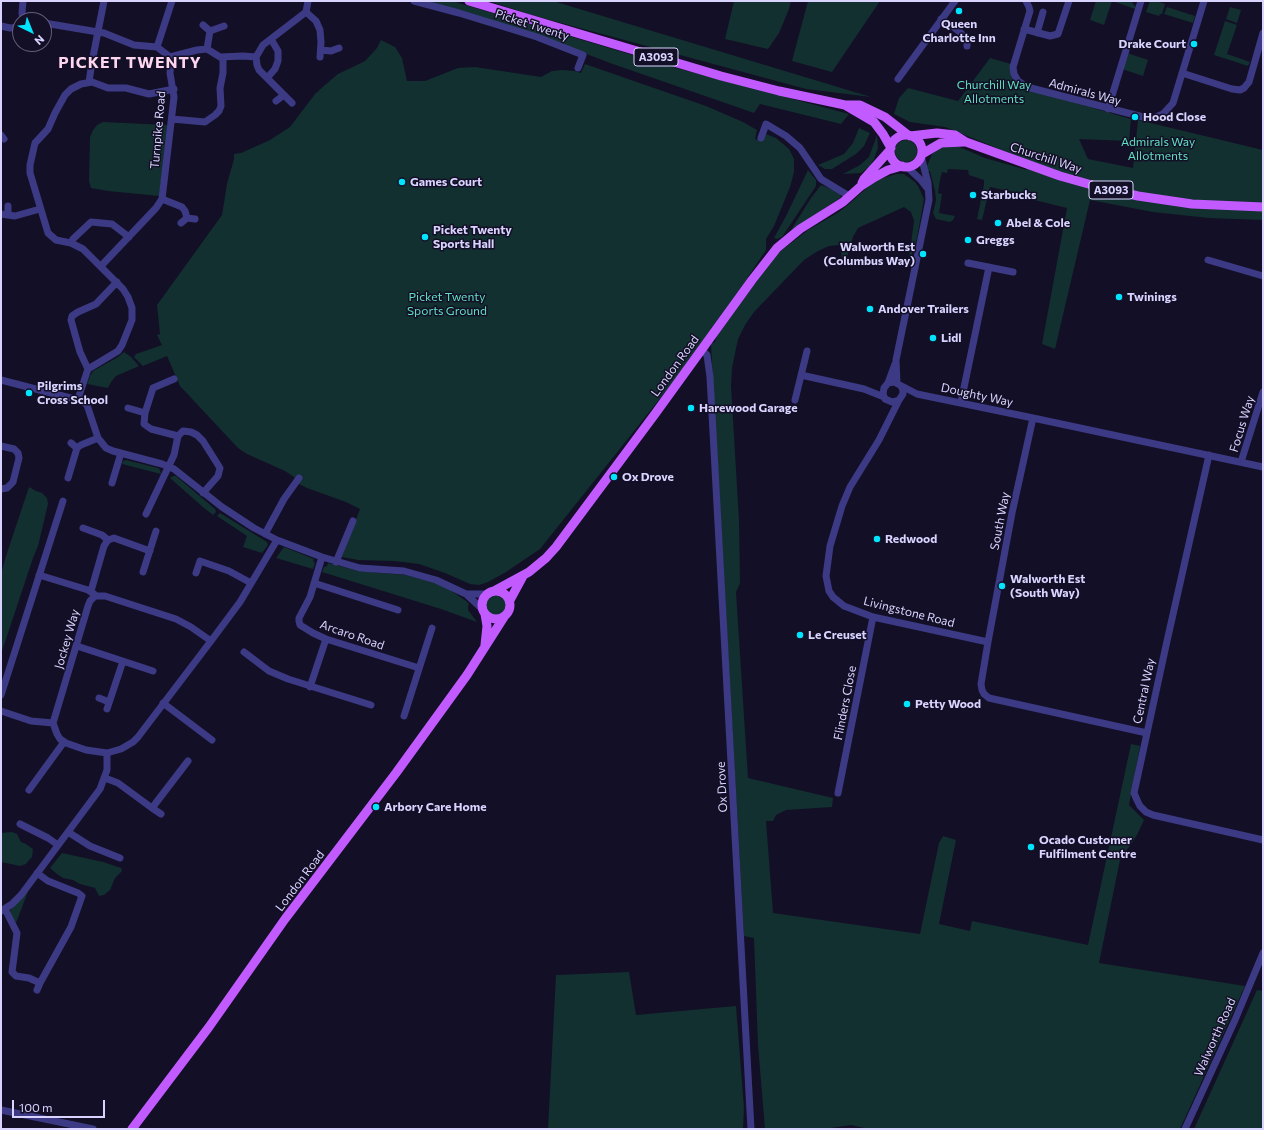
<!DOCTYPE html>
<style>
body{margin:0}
#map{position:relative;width:1264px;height:1130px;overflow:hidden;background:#130f26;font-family:Commissioner,sans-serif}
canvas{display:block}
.frame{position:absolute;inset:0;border:2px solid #d9d4ff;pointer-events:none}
.north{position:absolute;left:12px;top:12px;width:40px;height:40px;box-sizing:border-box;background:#130f26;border:1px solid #625e7d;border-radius:50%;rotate:137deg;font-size:11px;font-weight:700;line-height:16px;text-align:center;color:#d9d4ff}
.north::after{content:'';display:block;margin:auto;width:14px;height:18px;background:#00e5ff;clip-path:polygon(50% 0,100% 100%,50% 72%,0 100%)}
.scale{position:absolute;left:12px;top:1100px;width:93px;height:18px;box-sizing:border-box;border:2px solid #d9d4ff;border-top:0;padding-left:5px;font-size:12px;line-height:14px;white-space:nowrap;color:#d9d4ff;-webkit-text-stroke:3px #130f26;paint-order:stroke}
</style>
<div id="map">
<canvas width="1264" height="1130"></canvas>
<div class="frame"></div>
<div class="north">N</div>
<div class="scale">100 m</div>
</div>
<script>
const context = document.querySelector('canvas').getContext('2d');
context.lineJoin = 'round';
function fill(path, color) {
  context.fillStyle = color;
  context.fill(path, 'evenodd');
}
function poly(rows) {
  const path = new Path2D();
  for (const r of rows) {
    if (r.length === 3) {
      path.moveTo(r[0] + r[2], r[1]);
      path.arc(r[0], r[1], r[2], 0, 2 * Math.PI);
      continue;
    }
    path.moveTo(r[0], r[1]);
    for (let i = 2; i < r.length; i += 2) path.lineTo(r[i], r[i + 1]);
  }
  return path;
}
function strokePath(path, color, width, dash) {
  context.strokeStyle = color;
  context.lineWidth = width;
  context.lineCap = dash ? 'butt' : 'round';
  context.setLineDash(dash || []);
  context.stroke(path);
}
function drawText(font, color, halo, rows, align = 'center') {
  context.font = font + ' Commissioner,sans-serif';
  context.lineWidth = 3;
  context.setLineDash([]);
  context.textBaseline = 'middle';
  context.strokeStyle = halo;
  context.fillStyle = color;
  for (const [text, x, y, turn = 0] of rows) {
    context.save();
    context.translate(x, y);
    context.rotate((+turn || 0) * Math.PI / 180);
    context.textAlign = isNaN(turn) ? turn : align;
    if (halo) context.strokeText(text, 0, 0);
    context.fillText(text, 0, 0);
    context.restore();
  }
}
fill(poly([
 [421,1,452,1,669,66,849,114,841,124,760,104,754,113,610,63,550,40],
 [489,1,553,1,871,97,806,89,528,14],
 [734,1,791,1,789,9,779,33,768,49,725,39],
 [808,1,880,1,832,72,792,61],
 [1096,1,1133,1,1132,3,1136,7,1135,9,1112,1,1104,25,1090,20],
 [1150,1,1155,1,1165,4,1162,14,1160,14,1159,16,1146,12],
 [1167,7,1195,16,1193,23,1164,14],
 [1230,7,1241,10,1237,23,1226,19],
 [1225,21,1237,25,1227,54,1250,62,1248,66,1214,55],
 [381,40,395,47,402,58,407,81,425,81,458,68,475,67,541,77,552,71,562,70,575,71,581,73,585,64,706,106,743,122,757,130,755,139,761,141,766,134,776,138,789,149,794,159,794,172,790,187,774,226,766,239,766,250,744,283,670,386,540,549,506,572,488,582,479,585,470,584,445,573,419,564,394,561,358,560,342,557,360,509,346,502,307,488,299,484,294,477,285,471,247,454,238,448,180,386,167,356,143,366,134,357,136,354,162,345,157,335,160,334,157,305,222,215,227,184,234,159,234,154,241,153,270,140,290,127,315,94,325,85,338,74,365,61,377,48],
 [1127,53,1148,60,1143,76,1122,69],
 [990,58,1011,64,1011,76,1014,82,1020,87,1131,119,1129,141,1079,139,1088,159,1133,168,1138,120,1263,150,1263,220,1209,218,1153,212,1090,200,1055,349,1042,344,1067,208,1018,196,1018,193,990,187,982,220,977,219,984,185,984,180,969,175,968,170,948,169,947,173,942,172,940,180,938,193,942,194,939,213,955,216,953,220,950,222,936,219,933,213,936,200,935,191,930,171,928,171,927,166,932,154,941,147,957,146,985,158,1027,170,1019,157,945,127,910,122,894,114,899,98,908,88,958,101],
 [103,122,167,125,161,182,159,196,108,191,91,188,89,181,90,137,93,130,97,125],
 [859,128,870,133,864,146,856,154,832,169,825,169,818,165,844,154,853,143],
 [877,135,878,148,874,159,870,166,861,173,843,174,860,165,869,157],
 [906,151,11],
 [808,170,816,180,816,186,782,237,777,239,774,238,786,216],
 [896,174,904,174,915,182,918,186,924,199,917,238,910,261,909,258,914,221,911,212,904,207,858,228,853,237,847,257,843,263,842,263,841,248,839,245,829,246,818,251,804,260,754,312,745,325,738,339,732,368,731,386,739,520,740,583,736,592,748,778,833,798,832,807,786,810,776,815,773,821,766,821,773,913,920,934,939,843,943,836,956,840,939,924,970,931,972,921,1088,945,1131,744,1140,746,1129,805,1144,820,1137,835,1120,860,1099,963,1245,986,1180,1129,869,1129,851,1125,824,1129,765,1129,758,1045,754,938,744,936,711,344,715,342,717,336,723,327,777,254,808,230,839,212,850,203,869,186,877,180],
 [821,185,838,192,841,196,840,198,791,230,811,198],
 [124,352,131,357,139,366,116,376,111,382,108,388,87,384,90,376,93,371,118,357],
 [126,460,158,468,160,470,161,474,122,464,123,461],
 [173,476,176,476,215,509,216,512,213,515,204,508,170,478],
 [29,487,36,491,42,493,47,498,48,504,38,546,33,558,1,654,1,574,6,556],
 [220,513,267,542,268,545,262,553,243,547,247,536,217,516],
 [284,547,314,559,313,561,315,563,313,569,276,558],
 [328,563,359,571,405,575,436,583,450,590,466,601,469,604,468,606,468,610,477,622,441,609,322,572,324,567,327,566],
 [496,605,11],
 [12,832,17,834,21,842,26,844,33,849,32,857,29,860,26,864,20,866,1,862,1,833],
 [62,853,103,862,121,868,122,871,115,878,110,890,104,895,99,896,95,888,80,884,73,880,63,878,57,874,50,868],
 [29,889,16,923,11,915,10,910],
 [629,972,636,1015,736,1006,744,1108,743,1129,548,1129,556,975],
 [1257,990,1263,991,1263,1129,1194,1129]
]), '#12302f');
strokePath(poly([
 [414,1,459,13,537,37,583,55,578,68],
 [1026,1,1029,7,1030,11,1013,67,1014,74,1018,81,1027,87,1147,118,1153,118,1163,114,1173,103,1204,1],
 [306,12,308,1],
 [941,19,952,26,961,33,967,41,967,46],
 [23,20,22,13,23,1],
 [44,23,104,33,134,45,157,47,170,57,171,63,170,73,174,97,162,199,182,207,185,211,187,218,195,219],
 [203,25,210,31],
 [1,26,10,28,20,27],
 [1024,29,1050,36,1058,34,1069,1],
 [1037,33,1043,12],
 [157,47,172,1],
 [207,49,210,31,224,26],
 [321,50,331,51,339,48],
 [170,57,197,50,207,49,220,57,243,56,256,57,263,45,306,12,316,21,320,30,321,42,320,57],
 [256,57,257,65,259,70,292,103],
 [1182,73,1232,89,1240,90,1244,88,1249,82,1263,33],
 [267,78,275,69,278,61,278,51,271,39],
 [898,79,955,1],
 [89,82,92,62,104,1],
 [276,101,284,95],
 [1108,109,1141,1],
 [172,119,205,122,215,115,219,111,221,106,220,88,223,73,223,57],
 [1,135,4,139],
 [761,138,766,124,786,136,800,148,821,179,849,196],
 [907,167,921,180,928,189],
 [1,214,15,216,40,209],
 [8,214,8,206],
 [181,223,187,218],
 [71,243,73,239,91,222,112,224,129,237],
 [1208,260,1263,276],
 [968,263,1013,272],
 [101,266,156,208,162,199],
 [702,350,707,355,710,377,751,1129],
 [88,369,80,352,71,320,72,316,78,312,96,304,117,282],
 [801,375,864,389,884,397],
 [174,379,153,388,145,413,144,424,151,429,178,436,183,431,191,432,197,435,203,441,220,468,218,476,203,493],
 [1,380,82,401,87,405,98,438,106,448,113,451,162,464,174,469,222,507,254,528,277,540,322,557,360,568,404,571,436,580,466,594,482,609],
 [888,383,895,364],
 [897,383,896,360,929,200,928,183,921,156],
 [901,386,903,390,903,394,899,400,892,402,885,399,883,394,884,388,888,383,894,382,917,394,1033,418],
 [78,399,88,369,118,351,122,345,132,320,132,308,128,297,123,289,83,249,71,243,56,240,48,233,30,173,30,165,35,143,48,129,55,113,65,95,71,89,81,84,92,82,108,88,126,88,149,94,174,89],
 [795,400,807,351],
 [899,400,879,440,850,487,842,506,830,546,826,576,829,591,833,597,844,606,873,617,988,642],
 [961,402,989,267],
 [128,408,145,413],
 [71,443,77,448],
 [1,446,14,449,18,453,19,458,13,482,7,488,1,489],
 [1209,455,1167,641,1134,793,1137,800,1140,806,1146,812,1153,815,1263,840],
 [1241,462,1263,392],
 [68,478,77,448,81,445,98,438],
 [112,483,121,453],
 [146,514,174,455,178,436],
 [83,528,102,535,108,540],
 [265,534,284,499,299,478],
 [322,557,310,597,299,618,299,621,300,625,313,633,326,639,419,668],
 [336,562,353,521],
 [143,572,156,531],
 [196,573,200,561,229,571,251,583],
 [39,575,88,590,94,594],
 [314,583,398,610],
 [91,591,104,546,108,540,114,538,150,551],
 [466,594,486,594],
 [211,641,191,627,176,619,105,596,95,596,90,601,88,606,53,723,57,734,60,739,66,743,86,750,107,753,121,749,133,742,138,737,211,641,240,602,277,540],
 [77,646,153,671],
 [244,652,269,671,288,679,371,705],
 [310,687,326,639],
 [1,695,63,501],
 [99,698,109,702],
 [163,703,212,740],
 [107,709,123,661],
 [1,711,31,721,53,723],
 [404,716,432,628],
 [1147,733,989,698,984,694,982,690,981,684,988,642,1012,513,1033,418,1263,467],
 [105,778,118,783,152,808,188,761],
 [29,790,64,742],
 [838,793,873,617],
 [152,808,161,814],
 [20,824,48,838,58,845],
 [68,832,90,846,120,858],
 [5,909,17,933,12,972,16,976,29,978,40,983,71,927,82,896,78,893,48,881,37,873],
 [1,911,12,904,21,895,100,789,107,770,107,753],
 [37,990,40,983],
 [1,1110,93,1129],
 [1185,1129,1235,1020,1263,953]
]), '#3d3a85', 7);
strokePath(poly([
 [469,1,721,76,779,91,845,105,860,105,885,117,908,135],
 [845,105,874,122,883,134,891,148],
 [906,151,16],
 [910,136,937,133,955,135,966,142,1060,176,1099,187,1138,196,1192,204,1263,207],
 [922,154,941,143,964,142],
 [862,183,864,179,890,150],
 [496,605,14],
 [494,591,529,572,546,558,556,547,655,414,752,280,777,248,800,229,843,202,861,186,875,177,888,170,902,166],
 [510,600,523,576],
 [485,645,487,626,485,614],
 [132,1129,209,1027,285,919,396,773,467,675,504,617]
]), '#c25bff', 9);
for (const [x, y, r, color] of [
 [959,11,4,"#00e5ff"],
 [1194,44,4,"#00e5ff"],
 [1135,117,4,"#00e5ff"],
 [402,182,4,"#00e5ff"],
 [973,195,4,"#00e5ff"],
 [998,223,4,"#00e5ff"],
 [425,237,4,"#00e5ff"],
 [968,240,4,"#00e5ff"],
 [923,254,4,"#00e5ff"],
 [1119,297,4,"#00e5ff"],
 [870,309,4,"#00e5ff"],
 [933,338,4,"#00e5ff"],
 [29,393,4,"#00e5ff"],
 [691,408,4,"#00e5ff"],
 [614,477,4,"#00e5ff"],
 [877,539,4,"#00e5ff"],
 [1002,586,4,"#00e5ff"],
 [800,635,4,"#00e5ff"],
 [907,704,4,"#00e5ff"],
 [376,807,4,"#00e5ff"],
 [1031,847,4,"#00e5ff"]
]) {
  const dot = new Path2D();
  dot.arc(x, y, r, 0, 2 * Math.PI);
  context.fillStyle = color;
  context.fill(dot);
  strokePath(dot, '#130f26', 1.5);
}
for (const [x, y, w] of [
 [656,57,44],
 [1111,190,44]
]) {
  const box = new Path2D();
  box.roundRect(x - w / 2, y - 9, w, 18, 3);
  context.fillStyle = '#130f26';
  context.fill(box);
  strokePath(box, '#d9d4ff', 1);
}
drawText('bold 11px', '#d9d4ff', null, [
 ["A3093",656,57],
 ["A3093",1111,190]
]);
drawText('bold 12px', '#d9d4ff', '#130f26', [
 ["Queen",959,24,"center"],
 ["Charlotte Inn",959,38,"center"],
 ["Drake Court",1186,44,"right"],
 ["Hood Close",1143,117],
 ["Games Court",410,182],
 ["Starbucks",981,195],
 ["Abel & Cole",1006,223],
 ["Picket Twenty",433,230],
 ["Sports Hall",433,244],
 ["Greggs",976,240],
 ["Walworth Est",915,247,"right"],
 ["(Columbus Way)",915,261,"right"],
 ["Twinings",1127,297],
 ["Andover Trailers",878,309],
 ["Lidl",941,338],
 ["Pilgrims",37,386],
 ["Cross School",37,400],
 ["Harewood Garage",699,408],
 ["Ox Drove",622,477],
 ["Redwood",885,539],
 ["Walworth Est",1010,579],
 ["(South Way)",1010,593],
 ["Le Creuset",808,635],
 ["Petty Wood",915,704],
 ["Arbory Care Home",384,807],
 ["Ocado Customer",1039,840],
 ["Fulfilment Centre",1039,854]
], 'left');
drawText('12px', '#d9d4ff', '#130f26', [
 ["Picket Twenty",532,25,18],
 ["Admirals Way",1085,92,15],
 ["Turnpike Road",158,130,-85],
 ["Churchill Way",1046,158,18],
 ["London Road",675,366,-54],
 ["Doughty Way",977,395,12],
 ["Focus Way",1242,424,-73],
 ["South Way",1000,521,-79],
 ["Livingstone Road",909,612,14],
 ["Arcaro Road",352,635,19],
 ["Jockey Way",67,639,-74],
 ["Central Way",1144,691,-78],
 ["Flinders Close",845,703,-79],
 ["Ox Drove",722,787,-93],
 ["London Road",300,881,-53],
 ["Walworth Road",1215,1037,-66]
]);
drawText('12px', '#5fe0c0', '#130f26', [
 ["Churchill Way",994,85],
 ["Allotments",994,99],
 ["Admirals Way",1158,142],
 ["Allotments",1158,156],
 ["Picket Twenty",447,297],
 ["Sports Ground",447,311]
]);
context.letterSpacing = '1px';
drawText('bold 16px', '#ffd6f0', '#130f26', [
 ["PICKET TWENTY",130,63]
]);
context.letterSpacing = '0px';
</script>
